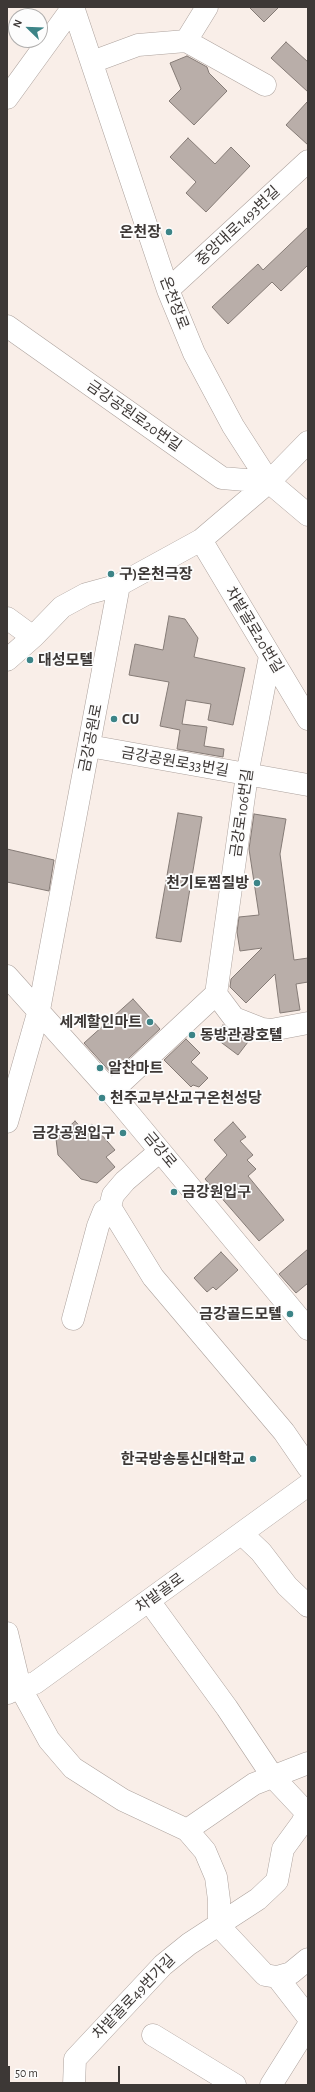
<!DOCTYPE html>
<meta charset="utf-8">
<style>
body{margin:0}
#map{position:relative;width:315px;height:2092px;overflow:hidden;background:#f9eee8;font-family:"Alegreya Sans",sans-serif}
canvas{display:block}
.frame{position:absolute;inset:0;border:8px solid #3d3836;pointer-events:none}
.north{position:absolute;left:8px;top:8px;width:40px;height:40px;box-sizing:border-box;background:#fdfdfd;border:1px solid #b0aead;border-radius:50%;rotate:293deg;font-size:11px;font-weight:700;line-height:16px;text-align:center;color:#3d3836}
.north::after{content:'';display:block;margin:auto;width:14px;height:18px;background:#3c8487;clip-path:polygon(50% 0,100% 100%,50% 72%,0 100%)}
.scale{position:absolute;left:8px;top:2066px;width:112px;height:18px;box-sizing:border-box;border:2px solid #3d3836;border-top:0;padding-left:5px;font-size:12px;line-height:14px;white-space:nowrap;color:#3d3836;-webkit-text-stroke:3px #fdfdfd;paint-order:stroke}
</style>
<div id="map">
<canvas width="315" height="2092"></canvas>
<div class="frame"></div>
<div class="north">N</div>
<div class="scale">50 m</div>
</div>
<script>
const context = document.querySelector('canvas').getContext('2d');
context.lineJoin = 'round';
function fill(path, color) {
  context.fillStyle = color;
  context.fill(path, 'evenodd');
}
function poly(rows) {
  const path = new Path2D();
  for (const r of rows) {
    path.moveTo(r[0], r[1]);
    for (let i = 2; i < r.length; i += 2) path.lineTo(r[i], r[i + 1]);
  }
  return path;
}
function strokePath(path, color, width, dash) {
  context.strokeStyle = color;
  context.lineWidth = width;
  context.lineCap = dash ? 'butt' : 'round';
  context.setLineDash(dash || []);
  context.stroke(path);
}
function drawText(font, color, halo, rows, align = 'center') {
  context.font = font + ' "Alegreya Sans","Noto Sans KR",sans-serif';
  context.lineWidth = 3.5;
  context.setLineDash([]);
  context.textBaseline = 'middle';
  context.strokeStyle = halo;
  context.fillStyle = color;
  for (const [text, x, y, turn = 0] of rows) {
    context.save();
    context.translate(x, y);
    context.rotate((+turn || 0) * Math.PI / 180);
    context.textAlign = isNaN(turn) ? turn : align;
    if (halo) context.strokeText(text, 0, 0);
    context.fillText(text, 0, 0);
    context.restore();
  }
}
const building = poly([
 [249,7,279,7,264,22,249,7],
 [286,42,308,62,308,92,271,58,286,42],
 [187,56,207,67,209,73,227,91,194,125,169,101,181,89,170,63,187,56],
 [308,101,308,145,286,125,308,101],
 [188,138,215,164,231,147,250,166,206,212,186,193,196,182,170,157,188,138],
 [308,227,308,265,281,291,272,282,228,324,212,307,258,264,263,270,308,227],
 [169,616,185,619,198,638,194,657,245,668,233,725,208,720,211,704,186,700,182,724,207,727,204,746,224,749,223,757,177,749,180,730,160,726,169,682,129,675,135,644,163,650,169,616],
 [178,813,202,817,181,942,156,938,178,813],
 [254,814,286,819,280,854,294,960,308,958,308,982,296,984,300,1010,280,1013,275,974,246,1003,230,987,231,979,262,948,240,951,237,932,239,917,259,915,249,849,254,814],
 [7,849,54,860,49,891,7,882,7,849],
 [133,999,160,1029,112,1074,84,1043,133,999],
 [223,1025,229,1030,251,1038,238,1055,214,1037,223,1025],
 [186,1039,200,1053,191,1062,208,1078,199,1087,193,1085,191,1087,164,1060,186,1039],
 [75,1121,84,1131,92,1124,115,1150,106,1157,115,1167,97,1183,81,1179,58,1155,56,1139,75,1121],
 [233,1122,246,1137,240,1141,253,1155,247,1160,256,1169,248,1176,284,1220,259,1241,205,1179,227,1155,214,1140,233,1122],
 [308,1249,308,1283,296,1293,279,1274,308,1249],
 [221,1252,238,1270,216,1290,213,1287,207,1292,194,1278,221,1252]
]);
fill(building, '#b9aea9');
strokePath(building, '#857b76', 1);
const minor = poly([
 [73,7,168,290,194,353,233,426,269,482,308,515],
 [186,41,265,85],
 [92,62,138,45,186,41,207,7],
 [7,98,73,7],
 [168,290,308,161],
 [7,326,222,478,269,482],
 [201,540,308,719],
 [7,618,33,637],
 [7,660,33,637,62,607,86,594,119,585],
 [89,746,308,785],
 [7,976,111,1092,308,1329],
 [216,994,234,1018,262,1029,271,1030,308,1023],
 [111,1092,216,994,247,775,270,656],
 [7,1122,39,1010,119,585,201,540,269,482,308,442],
 [110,1207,113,1195,125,1181,160,1151],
 [73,1319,98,1226,104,1211,110,1207,153,1277,284,1432,308,1467],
 [242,1534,261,1552,287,1586,308,1606],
 [149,1601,227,1708,273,1777,304,1810,308,1808],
 [7,1633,20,1687,49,1740,73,1768,123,1800,187,1830,205,1851,216,1877,219,1900,219,1926,265,1975,277,1977,308,2017],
 [8,1693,20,1687,35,1683,308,1485],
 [187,1830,254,1784,308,1763],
 [277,1977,291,1973,308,1959],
 [153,2035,235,2085],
 [74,2085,75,2059,163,1965,189,1944,258,1899,277,1881,283,1849,302,1823,305,1817,304,1810],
 [271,2085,308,2026]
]);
strokePath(minor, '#ada29d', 23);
strokePath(minor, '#fff', 22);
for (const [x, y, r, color] of [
 [169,232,4,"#3c8487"],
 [111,574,4,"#3c8487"],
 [30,660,4,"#3c8487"],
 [114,719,4,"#3c8487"],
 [257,883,4,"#3c8487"],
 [150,1022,4,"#3c8487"],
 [192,1035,4,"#3c8487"],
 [100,1068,4,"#3c8487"],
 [102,1098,4,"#3c8487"],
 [123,1133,4,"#3c8487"],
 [174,1192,4,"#3c8487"],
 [290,1314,4,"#3c8487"],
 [253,1459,4,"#3c8487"]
]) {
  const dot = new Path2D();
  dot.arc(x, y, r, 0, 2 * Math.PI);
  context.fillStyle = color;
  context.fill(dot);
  strokePath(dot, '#fdfdfd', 1.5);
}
drawText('15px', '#3d3836', '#fdfdfd', [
 ["중앙대로1493번길",238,226,-43],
 ["온천장로",174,303,69],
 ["금강공원로20번길",134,416,35],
 ["차밭골로20번길",254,630,59],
 ["금강공원로",91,738,-79],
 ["금강공원로33번길",175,762,10],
 ["금강로106번길",242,813,-82],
 ["금강로",160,1150,50],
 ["차밭골로",160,1593,-36],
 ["차밭골로49번가길",134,1997,-46]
]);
drawText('bold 15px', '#3d3836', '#fdfdfd', [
 ["온천장",161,232,"right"],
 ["구)온천극장",119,574],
 ["대성모텔",38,660],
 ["CU",122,719],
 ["천기토찜질방",249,883,"right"],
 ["세계할인마트",142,1022,"right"],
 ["동방관광호텔",200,1035],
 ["알찬마트",108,1068],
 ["천주교부산교구온천성당",110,1098],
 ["금강공원입구",115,1133,"right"],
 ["금강원입구",182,1192],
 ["금강골드모텔",282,1314,"right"],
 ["한국방송통신대학교",245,1459,"right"]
], 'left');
</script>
